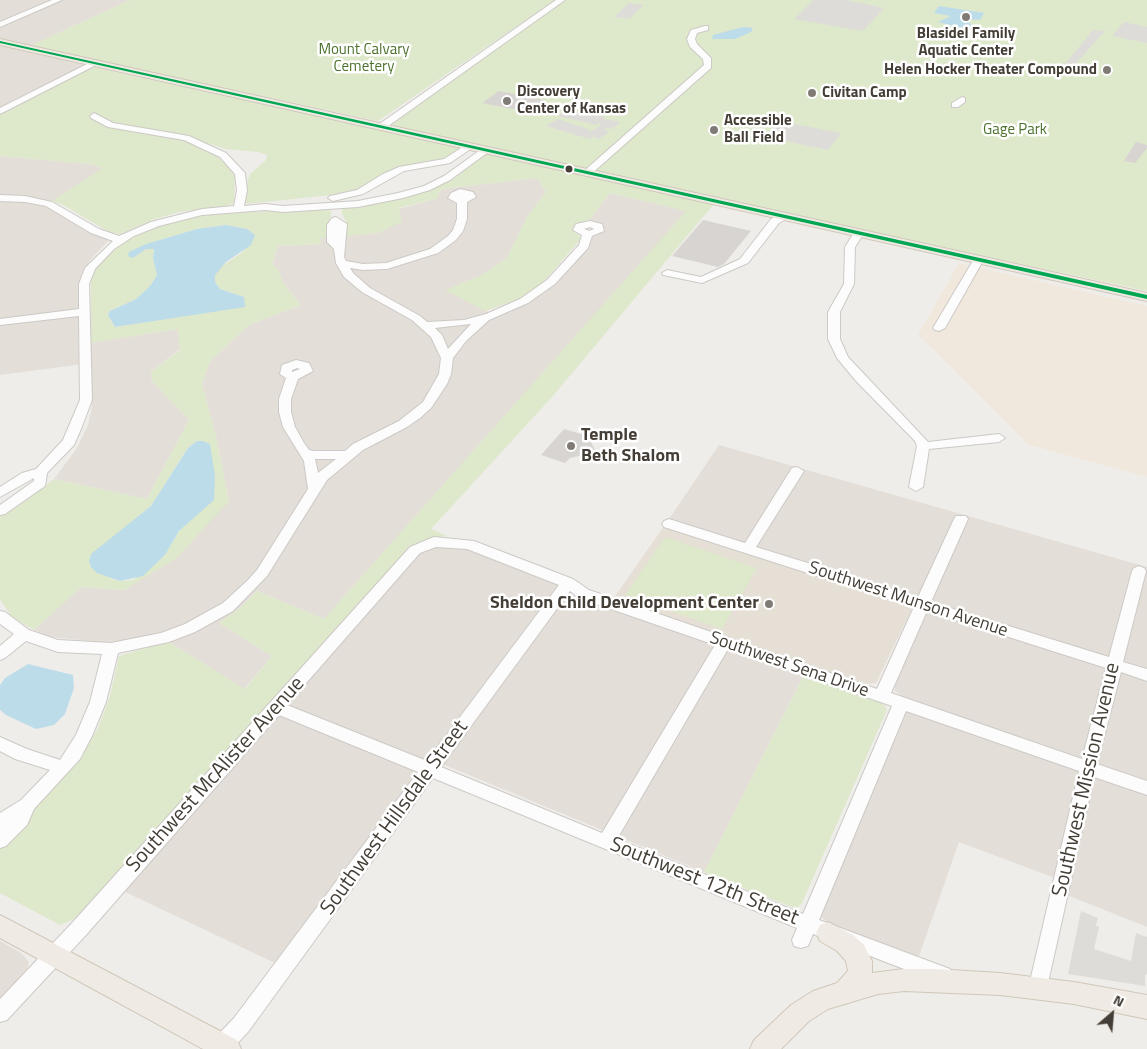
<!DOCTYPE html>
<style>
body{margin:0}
#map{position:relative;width:1147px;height:1049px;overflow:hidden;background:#efedea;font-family:"Titillium Web",sans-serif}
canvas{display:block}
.north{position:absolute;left:1087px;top:989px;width:50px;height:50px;-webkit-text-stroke:4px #fff;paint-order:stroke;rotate:27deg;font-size:14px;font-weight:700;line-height:20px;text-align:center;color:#443e36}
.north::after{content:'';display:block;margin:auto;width:18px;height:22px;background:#443e36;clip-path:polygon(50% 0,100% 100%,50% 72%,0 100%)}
</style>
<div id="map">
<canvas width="1147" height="1049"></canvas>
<div class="north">N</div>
</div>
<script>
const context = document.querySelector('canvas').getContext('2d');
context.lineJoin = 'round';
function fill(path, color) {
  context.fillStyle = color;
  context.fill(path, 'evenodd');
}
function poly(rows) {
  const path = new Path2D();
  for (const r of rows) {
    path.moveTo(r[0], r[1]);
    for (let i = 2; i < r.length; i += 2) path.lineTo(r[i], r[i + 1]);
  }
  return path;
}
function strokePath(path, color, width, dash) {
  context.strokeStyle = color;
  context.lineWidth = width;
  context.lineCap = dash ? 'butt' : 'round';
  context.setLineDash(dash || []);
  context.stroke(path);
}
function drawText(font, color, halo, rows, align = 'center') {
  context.font = font + ' "Titillium Web",sans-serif';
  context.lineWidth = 5;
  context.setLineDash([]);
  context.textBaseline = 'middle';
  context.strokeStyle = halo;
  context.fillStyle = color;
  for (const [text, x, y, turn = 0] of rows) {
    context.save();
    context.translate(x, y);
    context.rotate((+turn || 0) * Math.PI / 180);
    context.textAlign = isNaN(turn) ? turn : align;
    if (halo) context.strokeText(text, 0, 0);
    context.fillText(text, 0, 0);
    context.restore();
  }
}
fill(poly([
 [0,0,130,0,30,46,0,39],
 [0,45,85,65,86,66,0,109],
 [0,156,90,164,104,168,44,206,109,240,90,260,81,275,78,345,178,329,180,349,151,372,152,381,189,420,147,499,54,479,77,448,88,425,92,407,91,363,0,375],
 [537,178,546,192,527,217,507,258,482,275,446,290,498,317,528,302,581,255,593,237,599,234,603,227,600,223,589,220,610,193,687,211,324,619,257,591,241,607,219,623,272,656,244,689,156,634,125,641,99,642,51,637,34,630,81,587,125,590,229,501,216,436,202,384,210,361,249,325,301,305,283,283,278,269,272,265,278,246,321,244,320,238,379,233,399,209,438,198,438,194,442,189],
 [719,445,1147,567,1147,780,903,697,895,691,895,684,932,601,669,519],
 [453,542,804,675,704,872,430,759,277,964,121,890,418,552],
 [908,710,1147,791,1147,927,1052,889,1055,878,959,842,918,959,830,924,821,917,822,911,904,714],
 [0,941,21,953,29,962,27,970,0,1000]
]), '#e3ded7');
fill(poly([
 [959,263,1147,306,1147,477,1029,445,918,335]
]), '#f1e8dd');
fill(poly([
 [664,526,911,606,911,611,876,683,867,684,613,599]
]), '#e5dfd6');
fill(poly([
 [130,0,555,0,378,121,30,46],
 [565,0,1147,0,1147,291,685,192,398,128,392,124,393,122],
 [93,67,459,147,461,149,451,158,411,165,360,189,342,194,245,204,248,179,251,173,266,160,267,155,258,152,225,149,211,144,202,148,215,155,227,165,235,177,234,203,226,206,179,212,152,220,120,234,109,232,63,205,52,201,103,168,90,164,0,156,0,114],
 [488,154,714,204,552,397,431,529,447,536,430,538,412,547,88,908,72,920,60,925,0,893,0,846,33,807,67,773,82,755,98,728,110,696,119,656,167,641,245,689,272,656,219,623,241,607,257,591,324,619,686,211,610,193,589,220,575,223,573,230,581,237,580,240,539,287,516,300,485,311,445,290,482,275,507,258,527,217,546,192,537,178,442,189,438,193,438,198,399,208,402,222,378,233,346,236,346,221,342,214,342,209,390,201,442,184,454,178,483,155],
 [321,209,331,211,329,238,320,238,321,244,278,246,272,264,278,269,283,283,301,305,249,325,210,361,202,384,216,436,229,501,177,558,124,590,81,587,34,630,11,616,0,599,0,516,21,504,54,479,147,499,189,420,152,381,151,372,180,350,178,329,91,343,91,279,95,267,108,253,122,242,169,223,191,217,212,214],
 [226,225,247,229,244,251,218,269,215,275,215,282,220,289,244,297,169,318,115,327,108,315,110,311,136,299,150,286,157,275,153,258,154,249,146,249,133,258,146,244,197,229],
 [197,441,203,441,187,523,179,531,165,555,133,580,120,581,111,579,138,518,151,506,188,448],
 [665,537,757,568,722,629,625,595],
 [804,675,882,702,887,710,802,903,797,908,789,906,704,872]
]), '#dee8cb');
fill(poly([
 [813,0,846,0,884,8,863,31,794,19],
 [629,3,644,5,629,19,614,17],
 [1124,22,1147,27,1147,43,1112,36],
 [1093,30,1105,31,1071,69,1061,69],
 [567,109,605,117,604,119,620,122,613,129,608,128,604,130,609,132,599,139,594,137,590,139,546,126,558,119,591,130,589,132,591,132,602,124,599,123,596,125,558,116],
 [779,121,840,133,840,134,828,150,766,137],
 [1081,911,1098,918,1096,926,1099,927,1094,949,1131,961,1136,933,1147,937,1147,974,1145,975,1145,986,1068,974]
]), '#dedcd9');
fill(poly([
 [939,6,984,13,980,20,968,19,967,21,973,26,970,28,961,28,938,22,951,16,934,13],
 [743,27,753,28,751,32,735,39,712,39,713,35],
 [226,225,247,229,255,235,251,245,226,262,215,275,215,282,220,289,244,297,245,307,115,327,108,315,110,311,136,299,150,286,157,275,153,258,154,249,146,249,133,258,128,256,129,252,146,244,197,229],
 [197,441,203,441,210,444,215,476,214,500,179,531,165,555,143,576,120,581,97,573,91,567,89,561,91,554,151,506,188,448],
 [28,664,73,675,74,688,65,714,54,725,36,729,6,715,0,710,0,685,5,678]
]), '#bddcea');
fill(poly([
 [499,91,545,100,542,103,546,104,529,112,482,103],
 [1136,142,1147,145,1147,148,1135,163,1124,161],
 [703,220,751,231,724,264,718,267,672,256],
 [564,429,588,436,595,450,592,453,570,458,565,463,541,455]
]), '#d7d4d1');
const minor = poly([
 [52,0,62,0,0,27,0,22,52,0],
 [556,0,565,0,384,129,378,129,378,125,556,0],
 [705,26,708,26,708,30,697,33,695,39,697,44,711,58,711,68,590,175,584,175,584,171,704,65,703,59,690,47,687,39,691,30,705,26],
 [93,61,100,63,0,114,0,108,93,61],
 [962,97,965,98,965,102,958,107,952,107,952,103,962,97],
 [94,113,113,123,189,136,226,153,245,173,247,190,244,206,265,204,283,206,358,201,398,193,424,186,444,176,483,148,486,147,491,150,450,180,430,190,403,198,358,207,283,212,265,210,202,215,159,226,134,236,114,249,95,269,89,284,92,400,81,429,74,445,47,473,45,486,5,514,0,515,0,505,34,481,34,478,0,497,0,487,22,473,36,469,63,440,80,400,79,316,0,325,0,319,79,309,79,284,85,268,113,241,91,233,46,206,25,202,0,201,0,195,25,196,52,202,99,229,119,236,151,222,202,209,234,206,237,190,235,174,220,157,184,140,108,127,91,118,90,116,94,113],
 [469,143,474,146,472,148,450,163,404,171,363,194,333,201,328,198,330,196,357,190,383,174,399,167,444,159,469,143],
 [460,189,473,192,476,197,467,202,467,219,463,231,456,240,438,253,387,269,363,270,350,268,353,273,370,288,420,316,427,322,464,320,486,314,520,299,547,280,579,245,582,235,573,230,576,224,590,221,602,224,604,231,592,236,588,248,555,284,528,303,489,320,466,341,453,358,451,374,447,384,431,408,420,418,407,427,363,450,327,480,267,576,233,611,195,632,169,642,118,653,106,702,92,736,80,759,34,809,27,825,6,846,0,848,0,813,21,800,50,770,15,759,0,751,0,737,27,749,60,760,76,735,90,702,102,654,58,652,26,641,5,658,0,660,0,646,14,634,0,624,0,611,5,612,29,630,58,640,111,643,161,633,185,624,223,603,248,580,257,570,308,489,304,461,283,427,279,412,279,399,286,378,280,374,282,365,296,360,309,363,313,371,298,379,291,399,291,412,295,427,304,443,309,450,314,451,345,451,353,444,399,421,423,402,439,374,441,358,431,337,412,320,362,292,344,277,336,263,334,249,327,242,327,225,332,218,336,217,347,224,344,257,346,261,363,264,386,263,430,249,448,236,453,230,457,219,457,203,448,198,451,193,460,189],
 [590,227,594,229,589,231,584,229,590,227],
 [471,324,448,349,442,335,435,328,471,324],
 [297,368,300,369,292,372,292,370,297,368],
 [315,459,336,459,318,473,315,459],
 [784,213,788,214,788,218,779,223,748,263,702,283,663,275,662,273,667,270,701,277,740,259,771,219,784,213],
 [859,230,864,233,855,247,854,284,840,312,840,339,848,357,928,442,999,434,1005,438,999,442,929,449,923,487,916,491,909,487,917,446,915,441,856,381,837,358,828,339,828,312,844,284,845,247,855,231,859,230],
 [979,256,984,259,945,328,939,331,935,330,933,328,974,259,979,256],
 [797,467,804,471,756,547,918,597,954,519,956,516,966,516,968,519,931,602,1109,657,1132,571,1134,568,1139,566,1144,568,1146,571,1123,662,1147,669,1147,681,1121,672,1097,764,1147,781,1147,795,1094,777,1045,996,1038,999,1031,996,1028,990,1079,771,906,711,819,920,950,969,953,975,950,981,943,984,813,934,808,946,801,948,794,946,792,940,797,928,433,778,248,1032,232,1049,208,1049,211,1042,234,1018,418,772,279,715,86,935,7,1020,0,1022,0,999,72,923,410,547,429,539,434,537,474,541,573,579,589,590,877,689,914,607,664,527,662,524,664,521,669,519,745,543,792,468,797,467],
 [436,547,467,549,559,585,427,761,287,705,420,553,436,547],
 [570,591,579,598,715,645,602,833,441,767,570,591],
 [927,611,1106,668,1082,759,891,693,927,611],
 [728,649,892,706,803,914,617,839,728,649]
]);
const major = poly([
 [0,39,1147,293,1147,301,0,45,0,39],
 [0,915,237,1040,241,1049,203,1049,0,938,0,915],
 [828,922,853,935,864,945,872,961,872,973,904,969,934,969,1000,973,1074,982,1147,995,1147,1019,1074,1004,1000,995,904,991,878,994,828,1009,809,1021,781,1049,750,1049,754,1040,791,1005,813,991,837,983,848,971,846,961,837,951,820,941,816,933,820,925,828,922]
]);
strokePath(minor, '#ccc9c6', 2);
strokePath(major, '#d0c7b8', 2);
fill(minor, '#fdfcfc');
fill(major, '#efebe4');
fill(poly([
 [0,41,1147,295,1147,299,0,43,0,41]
]), '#00a651');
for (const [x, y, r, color] of [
 [966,17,5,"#807b75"],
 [1107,70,5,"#807b75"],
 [812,93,5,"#807b75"],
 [507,101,5,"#807b75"],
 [714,130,5,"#807b75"],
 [569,169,4.5,"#443e36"],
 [571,446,5,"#807b75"],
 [769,604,5,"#807b75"]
]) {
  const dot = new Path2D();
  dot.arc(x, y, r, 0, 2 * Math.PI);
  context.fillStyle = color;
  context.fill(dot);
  strokePath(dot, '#fff', 2);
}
drawText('bold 15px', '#443e36', '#fff', [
 ["Blasidel Family",966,34,"center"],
 ["Aquatic Center",966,51,"center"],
 ["Helen Hocker Theater Compound",1097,70,"right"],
 ["Discovery",517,92],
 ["Center of Kansas",517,109],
 ["Civitan Camp",822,93],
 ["Accessible",724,121],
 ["Ball Field",724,138]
], 'left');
drawText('15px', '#4d722e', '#fff', [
 ["Mount Calvary",364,50],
 ["Cemetery",364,67],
 ["Gage Park",1015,130]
]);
drawText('bold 18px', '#443e36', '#fff', [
 ["Temple",581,436],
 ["Beth Shalom",581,457],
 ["Sheldon Child Development Center",759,604,"right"]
], 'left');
drawText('18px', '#443e36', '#fff', [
 ["Southwest Munson Avenue",908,600,18],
 ["Southwest Sena Drive",789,665,19]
]);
drawText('21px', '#443e36', '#fff', [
 ["Southwest McAlister Avenue",216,775,-48],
 ["Southwest Mission Avenue",1087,780,-77],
 ["Southwest Hillsdale Street",395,818,-54],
 ["Southwest 12th Street",704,882,22]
]);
</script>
